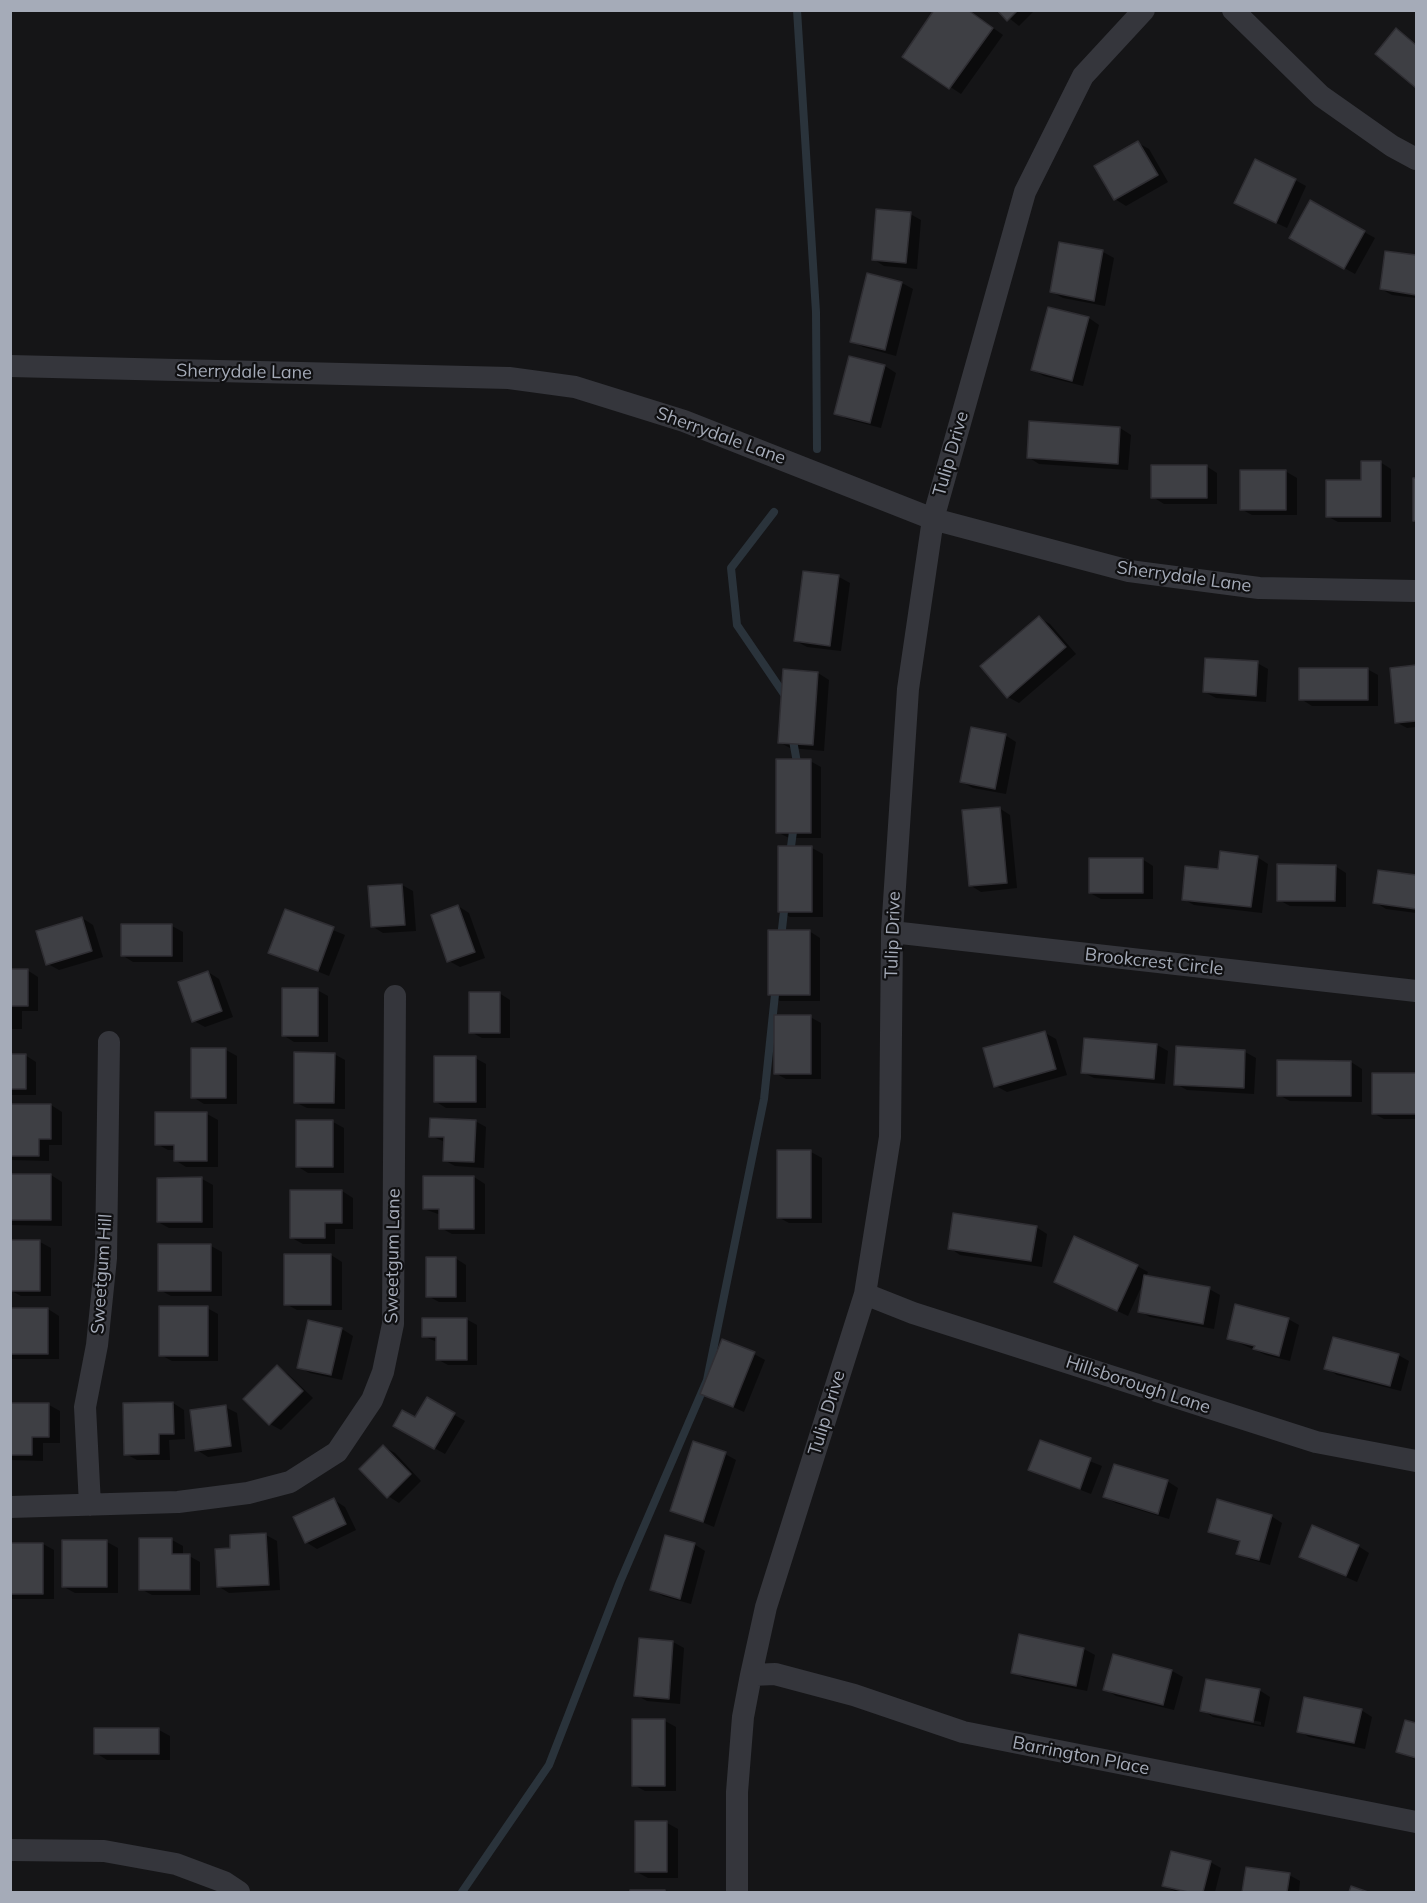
<!DOCTYPE html>
<style>
body{margin:0}
#map{position:relative;width:1427px;height:1903px;overflow:hidden;background:#151517;font-family:Mulish,sans-serif}
canvas{display:block}
.frame{position:absolute;inset:0;border:12px solid #a5abb8;pointer-events:none}
</style>
<div id="map">
<canvas width="1427" height="1903"></canvas>
<div class="frame"></div>
</div>
<script>
const context = document.querySelector('canvas').getContext('2d');
context.lineJoin = 'round';
function fill(path, color) {
  context.fillStyle = color;
  context.fill(path, 'evenodd');
}
function poly(rows) {
  const path = new Path2D();
  for (const r of rows) {
    path.moveTo(r[0], r[1]);
    for (let i = 2; i < r.length; i += 2) path.lineTo(r[i], r[i + 1]);
  }
  return path;
}
function strokePath(path, color, width, dash) {
  context.strokeStyle = color;
  context.lineWidth = width;
  context.lineCap = dash ? 'butt' : 'round';
  context.setLineDash(dash || []);
  context.stroke(path);
}
function drawText(font, color, halo, rows, align = 'center') {
  context.font = font + ' Mulish,sans-serif';
  context.lineWidth = 4.5;
  context.setLineDash([]);
  context.textBaseline = 'middle';
  context.strokeStyle = halo;
  context.fillStyle = color;
  for (const [text, x, y, turn = 0] of rows) {
    context.save();
    context.translate(x, y);
    context.rotate((+turn || 0) * Math.PI / 180);
    context.textAlign = isNaN(turn) ? turn : align;
    if (halo) context.strokeText(text, 0, 0);
    context.fillText(text, 0, 0);
    context.restore();
  }
}
fill(poly([
 [968,10,1003,35,961,94,904,56],
 [999,10,1035,10,1019,26],
 [1396,30,1416,44,1416,87,1377,54],
 [1138,143,1149,149,1168,182,1126,206,1115,199,1096,167],
 [1295,180,1306,186,1287,228,1247,209],
 [1310,202,1375,238,1355,274,1291,238],
 [910,214,921,220,917,269,884,266,873,259],
 [1103,252,1114,258,1105,306,1063,298,1052,292],
 [1386,252,1416,257,1416,298,1392,295,1381,289],
 [902,283,913,289,896,356,863,347,852,341],
 [1089,318,1099,325,1083,386,1044,376,1033,370],
 [885,366,896,373,881,428,847,419,836,413],
 [1031,422,1120,428,1131,435,1128,470,1039,464,1028,457],
 [1380,462,1391,469,1391,522,1338,522,1327,516],
 [1206,466,1217,473,1217,504,1164,504,1153,497],
 [1285,471,1297,478,1297,515,1252,515,1241,509],
 [1414,480,1416,480,1416,521,1414,520],
 [839,577,850,583,841,651,807,647,796,641],
 [1039,618,1050,624,1076,654,1019,703,1008,697],
 [1257,663,1268,669,1266,702,1216,698,1205,692],
 [1416,667,1416,727,1407,728,1396,722,1392,669],
 [1367,669,1378,675,1378,706,1312,706,1301,699],
 [818,673,829,680,824,751,790,748,779,742],
 [1005,735,1016,742,1006,794,973,788,962,782],
 [810,761,821,767,821,838,789,838,777,832],
 [999,808,1010,815,1017,888,981,892,970,885],
 [779,848,812,848,823,854,823,917,790,917,779,911],
 [1257,857,1268,864,1262,913,1194,905,1183,899,1220,871],
 [1142,859,1153,866,1153,899,1101,899,1090,893],
 [1335,866,1346,873,1346,907,1290,906,1279,900],
 [1379,872,1416,877,1416,913,1386,909,1375,902],
 [402,885,413,891,416,931,383,933,372,926,370,887],
 [458,906,469,913,485,958,460,967,449,961],
 [286,911,345,935,329,976,270,952],
 [82,918,93,925,103,957,59,970,48,964],
 [172,926,183,932,183,962,133,962,122,955],
 [809,931,820,938,820,1001,780,1001,769,995],
 [10,970,27,970,38,977,38,1011,22,1011,22,1029,10,1029],
 [208,972,219,979,233,1017,205,1027,194,1021],
 [317,990,328,996,328,1042,294,1042,283,1035],
 [499,993,510,1000,510,1038,482,1038,471,1032],
 [810,1017,821,1023,821,1079,786,1079,775,1073],
 [1045,1033,1056,1039,1067,1075,1007,1092,996,1086],
 [1157,1045,1168,1051,1165,1084,1094,1078,1082,1072],
 [226,1050,237,1056,237,1104,204,1104,193,1097],
 [1245,1052,1256,1058,1254,1094,1187,1090,1176,1084],
 [334,1054,345,1060,345,1109,307,1108,295,1102],
 [10,1055,25,1055,36,1062,36,1095,10,1095],
 [475,1058,486,1064,486,1108,446,1108,435,1101],
 [1351,1062,1362,1069,1362,1102,1290,1101,1279,1095],
 [1373,1075,1416,1075,1416,1119,1384,1119,1373,1113],
 [10,1105,51,1105,62,1112,62,1145,49,1145,49,1161,10,1160],
 [207,1114,218,1120,218,1167,186,1167,175,1160,175,1150,168,1150,157,1144],
 [475,1121,486,1127,484,1168,455,1166,444,1160,445,1142,431,1136],
 [333,1122,344,1128,344,1173,308,1173,297,1166],
 [778,1152,811,1152,822,1158,822,1223,789,1223,778,1217],
 [10,1175,51,1175,62,1182,62,1226,10,1225],
 [474,1177,485,1184,485,1234,452,1234,441,1228,441,1215,424,1209],
 [202,1179,213,1185,213,1228,169,1228,158,1222],
 [342,1191,353,1198,353,1229,335,1229,335,1244,303,1244,292,1238],
 [1036,1227,1047,1234,1042,1267,960,1255,950,1248],
 [40,1242,51,1248,51,1296,21,1296,10,1290],
 [160,1246,211,1246,222,1252,222,1296,171,1296,160,1290],
 [331,1255,342,1262,342,1310,297,1310,286,1304],
 [455,1258,466,1265,466,1302,439,1302,428,1296],
 [1137,1266,1148,1272,1146,1277,1209,1289,1220,1295,1214,1329,1150,1317,1139,1311,1143,1283,1128,1316,1056,1282],
 [207,1308,218,1314,218,1361,172,1361,161,1355],
 [10,1309,48,1309,59,1316,59,1359,10,1359],
 [466,1319,477,1325,477,1365,448,1365,437,1359,437,1342,423,1336],
 [1288,1319,1299,1325,1290,1361,1266,1355,1228,1338],
 [342,1329,353,1336,342,1380,310,1373,299,1367],
 [754,1354,765,1360,744,1412,702,1393],
 [1398,1355,1409,1361,1401,1391,1337,1375,1326,1368],
 [277,1367,288,1374,313,1398,281,1430,270,1424],
 [427,1399,465,1421,445,1454,395,1426,416,1419],
 [173,1403,184,1410,185,1439,169,1440,170,1460,137,1460,126,1454],
 [10,1405,49,1405,60,1411,60,1443,43,1443,43,1461,10,1460],
 [225,1407,237,1413,242,1452,208,1457,197,1450],
 [1041,1442,1102,1466,1091,1494,1030,1470],
 [384,1447,395,1453,421,1481,399,1503,388,1496],
 [725,1454,736,1460,714,1527,672,1510],
 [1167,1481,1178,1488,1169,1519,1116,1503,1105,1497],
 [334,1500,345,1507,356,1530,317,1549,306,1542],
 [1271,1516,1282,1523,1270,1565,1249,1559,1238,1553,1241,1543,1210,1531],
 [266,1535,277,1541,280,1590,229,1593,218,1586,232,1550],
 [172,1540,183,1546,183,1556,189,1556,200,1562,200,1595,152,1595,141,1589],
 [107,1542,118,1548,118,1593,75,1593,64,1587],
 [43,1544,54,1550,54,1599,10,1599,10,1561],
 [694,1544,705,1551,691,1604,663,1596,652,1590],
 [1358,1546,1369,1553,1357,1582,1301,1557],
 [673,1642,684,1648,680,1704,647,1701,636,1695],
 [1084,1649,1095,1655,1087,1691,1024,1678,1013,1672],
 [1172,1671,1183,1677,1174,1710,1116,1696,1105,1689],
 [1259,1690,1270,1697,1264,1727,1213,1717,1202,1710],
 [1211,1712,1261,1722,1261,1725,1211,1715],
 [1361,1710,1372,1717,1365,1749,1309,1737,1299,1731],
 [665,1721,676,1727,676,1791,645,1791,634,1785],
 [1406,1722,1416,1724,1416,1760,1398,1752],
 [159,1730,170,1736,170,1760,107,1760,96,1753],
 [667,1823,678,1829,678,1878,648,1878,637,1872],
 [1210,1862,1221,1868,1215,1892,1177,1892,1164,1886],
 [1248,1868,1289,1875,1300,1881,1299,1892,1244,1892]
]), '#0007');
strokePath(poly([
 [797,10,816,312,817,449],
 [774,512,731,568,737,625,786,697],
 [792,735,798,768],
 [790,854,794,824],
 [781,938,785,902],
 [462,1892,549,1765,620,1582,707,1380,764,1099,776,985]
]), '#2a333b', 8);
const building = poly([
 [934,10,968,10,993,28,949,89,902,57,934,10],
 [997,10,1018,10,1007,21,997,10],
 [1396,28,1416,45,1416,88,1375,54,1396,28],
 [1138,141,1158,175,1114,200,1094,166,1138,141],
 [1255,159,1296,179,1276,223,1234,203,1255,159],
 [1310,200,1365,231,1344,269,1289,238,1310,200],
 [876,209,911,212,906,263,872,260,876,209],
 [1059,242,1103,250,1094,301,1050,292,1059,242],
 [1385,251,1416,255,1416,295,1380,289,1385,251],
 [867,273,902,282,885,350,850,342,867,273],
 [1048,307,1089,317,1072,381,1031,370,1048,307],
 [849,356,885,365,870,423,834,414,849,356],
 [1029,421,1120,427,1118,464,1027,458,1029,421],
 [1361,461,1381,461,1381,517,1326,517,1326,480,1361,480,1361,461],
 [1151,465,1207,465,1207,498,1151,498,1151,465],
 [1240,470,1286,470,1286,510,1240,510,1240,470],
 [1413,478,1416,478,1416,521,1413,521,1413,478],
 [803,571,839,575,830,646,794,641,803,571],
 [1039,616,1066,647,1007,698,980,666,1039,616],
 [1205,658,1258,661,1256,696,1203,692,1205,658],
 [1416,665,1416,721,1395,723,1390,668,1416,665],
 [1299,668,1368,668,1368,700,1299,700,1299,668],
 [783,669,818,672,813,745,778,743,783,669],
 [971,727,1006,734,995,789,960,782,971,727],
 [776,759,811,759,811,833,776,833,776,759],
 [1000,807,1007,883,969,886,962,810,1000,807],
 [778,846,812,846,812,912,778,912,778,846],
 [1220,851,1258,856,1251,907,1182,900,1185,866,1218,869,1220,851],
 [1089,858,1143,858,1143,893,1089,893,1089,858],
 [1277,864,1336,865,1335,901,1277,901,1277,864],
 [1378,870,1416,875,1416,909,1373,903,1378,870],
 [402,884,405,925,371,927,368,886,402,884],
 [458,905,475,952,447,962,431,915,458,905],
 [285,909,334,927,318,971,268,953,285,909],
 [82,917,92,951,46,965,36,931,82,917],
 [121,924,172,924,172,956,121,956,121,924],
 [768,930,810,930,810,995,768,995,768,930],
 [10,969,28,969,28,1006,11,1006,11,1024,10,969],
 [208,971,222,1011,192,1022,178,982,208,971],
 [282,988,318,988,318,1036,282,1036,282,988],
 [469,992,500,992,500,1033,469,1033,469,992],
 [774,1015,811,1015,811,1074,774,1074,774,1015],
 [1045,1031,1056,1069,994,1087,983,1048,1045,1031],
 [1084,1038,1157,1044,1154,1079,1081,1073,1084,1038],
 [1176,1046,1245,1050,1244,1088,1174,1085,1176,1046],
 [191,1048,226,1048,226,1098,191,1098,191,1048],
 [294,1052,335,1053,334,1103,294,1103,294,1052],
 [10,1054,26,1054,26,1089,10,1089,10,1054],
 [434,1056,476,1056,476,1102,434,1102,434,1056],
 [1277,1060,1351,1061,1351,1096,1277,1096,1277,1060],
 [1372,1073,1416,1073,1416,1114,1372,1114,1372,1073],
 [10,1104,51,1104,51,1139,39,1139,39,1156,10,1156,10,1104],
 [155,1112,207,1112,207,1161,174,1161,174,1145,155,1145,155,1112],
 [430,1118,476,1120,474,1162,443,1161,444,1137,429,1137,430,1118],
 [296,1120,333,1120,333,1167,296,1167,296,1120],
 [777,1150,811,1150,811,1218,777,1218,777,1150],
 [10,1174,51,1174,51,1220,10,1220,10,1174],
 [423,1176,474,1176,474,1229,439,1229,439,1209,423,1209,423,1176],
 [202,1177,202,1222,157,1222,157,1178,202,1177],
 [290,1190,342,1190,342,1223,325,1223,325,1238,290,1238,290,1190],
 [953,1213,1037,1226,1031,1261,948,1249,953,1213],
 [1074,1236,1138,1265,1117,1311,1054,1282,1074,1236],
 [10,1240,40,1240,40,1291,10,1291,10,1240],
 [158,1244,211,1244,211,1291,158,1291,158,1244],
 [284,1254,331,1254,331,1305,284,1305,284,1254],
 [426,1257,456,1257,456,1297,426,1297,426,1257],
 [1144,1275,1210,1287,1203,1324,1138,1312,1144,1275],
 [1235,1304,1289,1318,1279,1356,1253,1349,1255,1346,1227,1339,1235,1304],
 [159,1306,208,1306,208,1356,159,1356,159,1306],
 [10,1308,48,1308,48,1354,10,1354,10,1308],
 [422,1318,467,1318,467,1360,436,1360,436,1337,422,1337,422,1318],
 [308,1320,342,1328,331,1375,297,1368,308,1320],
 [1333,1337,1399,1354,1390,1386,1324,1369,1333,1337],
 [722,1339,755,1352,733,1407,700,1394,722,1339],
 [277,1365,303,1391,269,1425,243,1399,277,1365],
 [427,1397,455,1413,434,1449,393,1426,402,1410,415,1417,427,1397],
 [173,1402,174,1434,159,1434,159,1454,124,1455,123,1403,173,1402],
 [10,1403,49,1403,49,1437,32,1437,32,1455,10,1455,10,1403],
 [226,1405,231,1446,195,1451,190,1410,226,1405],
 [1040,1440,1091,1458,1080,1489,1028,1470,1040,1440],
 [693,1441,726,1452,703,1522,670,1511,693,1441],
 [383,1445,411,1474,387,1498,359,1469,383,1445],
 [1114,1464,1168,1480,1158,1514,1103,1497,1114,1464],
 [334,1498,346,1524,305,1543,293,1517,334,1498],
 [1217,1499,1272,1515,1259,1560,1236,1554,1240,1541,1208,1532,1217,1499],
 [1312,1525,1359,1545,1346,1576,1299,1557,1312,1525],
 [266,1533,269,1585,217,1587,215,1549,230,1548,230,1535,266,1533],
 [665,1535,695,1543,680,1599,650,1590,665,1535],
 [139,1538,172,1538,172,1554,190,1554,190,1590,139,1590,139,1538],
 [62,1540,107,1540,107,1587,62,1587,62,1540],
 [11,1543,43,1543,43,1594,10,1594,11,1543],
 [1019,1634,1084,1648,1076,1686,1011,1673,1019,1634],
 [639,1638,673,1641,669,1699,634,1696,639,1638],
 [1113,1654,1172,1670,1163,1705,1103,1690,1113,1654],
 [1206,1679,1260,1689,1253,1722,1200,1711,1206,1679],
 [1304,1697,1362,1709,1354,1743,1297,1732,1304,1697],
 [632,1719,665,1719,665,1786,632,1786,632,1719],
 [1405,1720,1416,1723,1416,1758,1396,1752,1405,1720],
 [94,1728,159,1728,159,1754,94,1754,94,1728],
 [635,1821,667,1821,667,1872,635,1872,635,1821],
 [1171,1851,1211,1861,1203,1892,1188,1892,1162,1886,1171,1851],
 [1246,1867,1290,1873,1287,1892,1242,1892,1246,1867],
 [1351,1886,1368,1892,1349,1892,1351,1886],
 [630,1890,665,1890,665,1892,630,1892,630,1890]
]);
fill(building, '#3e3f44');
strokePath(building, '#2f2e33', 1.5);
strokePath(poly([
 [1233,10,1321,96,1392,146,1416,159],
 [10,366,509,378,575,387,684,421,933,519,1129,571,1259,588,1416,591],
 [892,932,1416,991],
 [865,1294,913,1313,1316,1442,1416,1461],
 [90,1505,85,1407,97,1345,106,1258,109,1042],
 [10,1507,178,1502,248,1493,290,1482,337,1452,372,1400,383,1372,393,1324,395,996],
 [751,1675,775,1674,854,1695,963,1732,1416,1822],
 [10,1850,104,1851,176,1864,224,1882,239,1892],
 [737,1892,737,1792,743,1717,751,1675,766,1607,865,1294,890,1137,892,932,908,689,933,519,1025,192,1083,76,1144,10]
]), '#35363c', 22);
drawText('18px', '#a5abb8', '#101012', [
 ["Sherrydale Lane",244,372,1],
 ["Sherrydale Lane",721,436,20],
 ["Tulip Drive",951,454,-74],
 ["Sherrydale Lane",1184,577,8],
 ["Tulip Drive",893,935,-88],
 ["Brookcrest Circle",1154,962,6],
 ["Sweetgum Lane",393,1256,-89],
 ["Sweetgum Hill",102,1274,-86],
 ["Hillsborough Lane",1138,1385,18],
 ["Tulip Drive",827,1413,-73],
 ["Barrington Place",1081,1756,11]
]);
</script>
